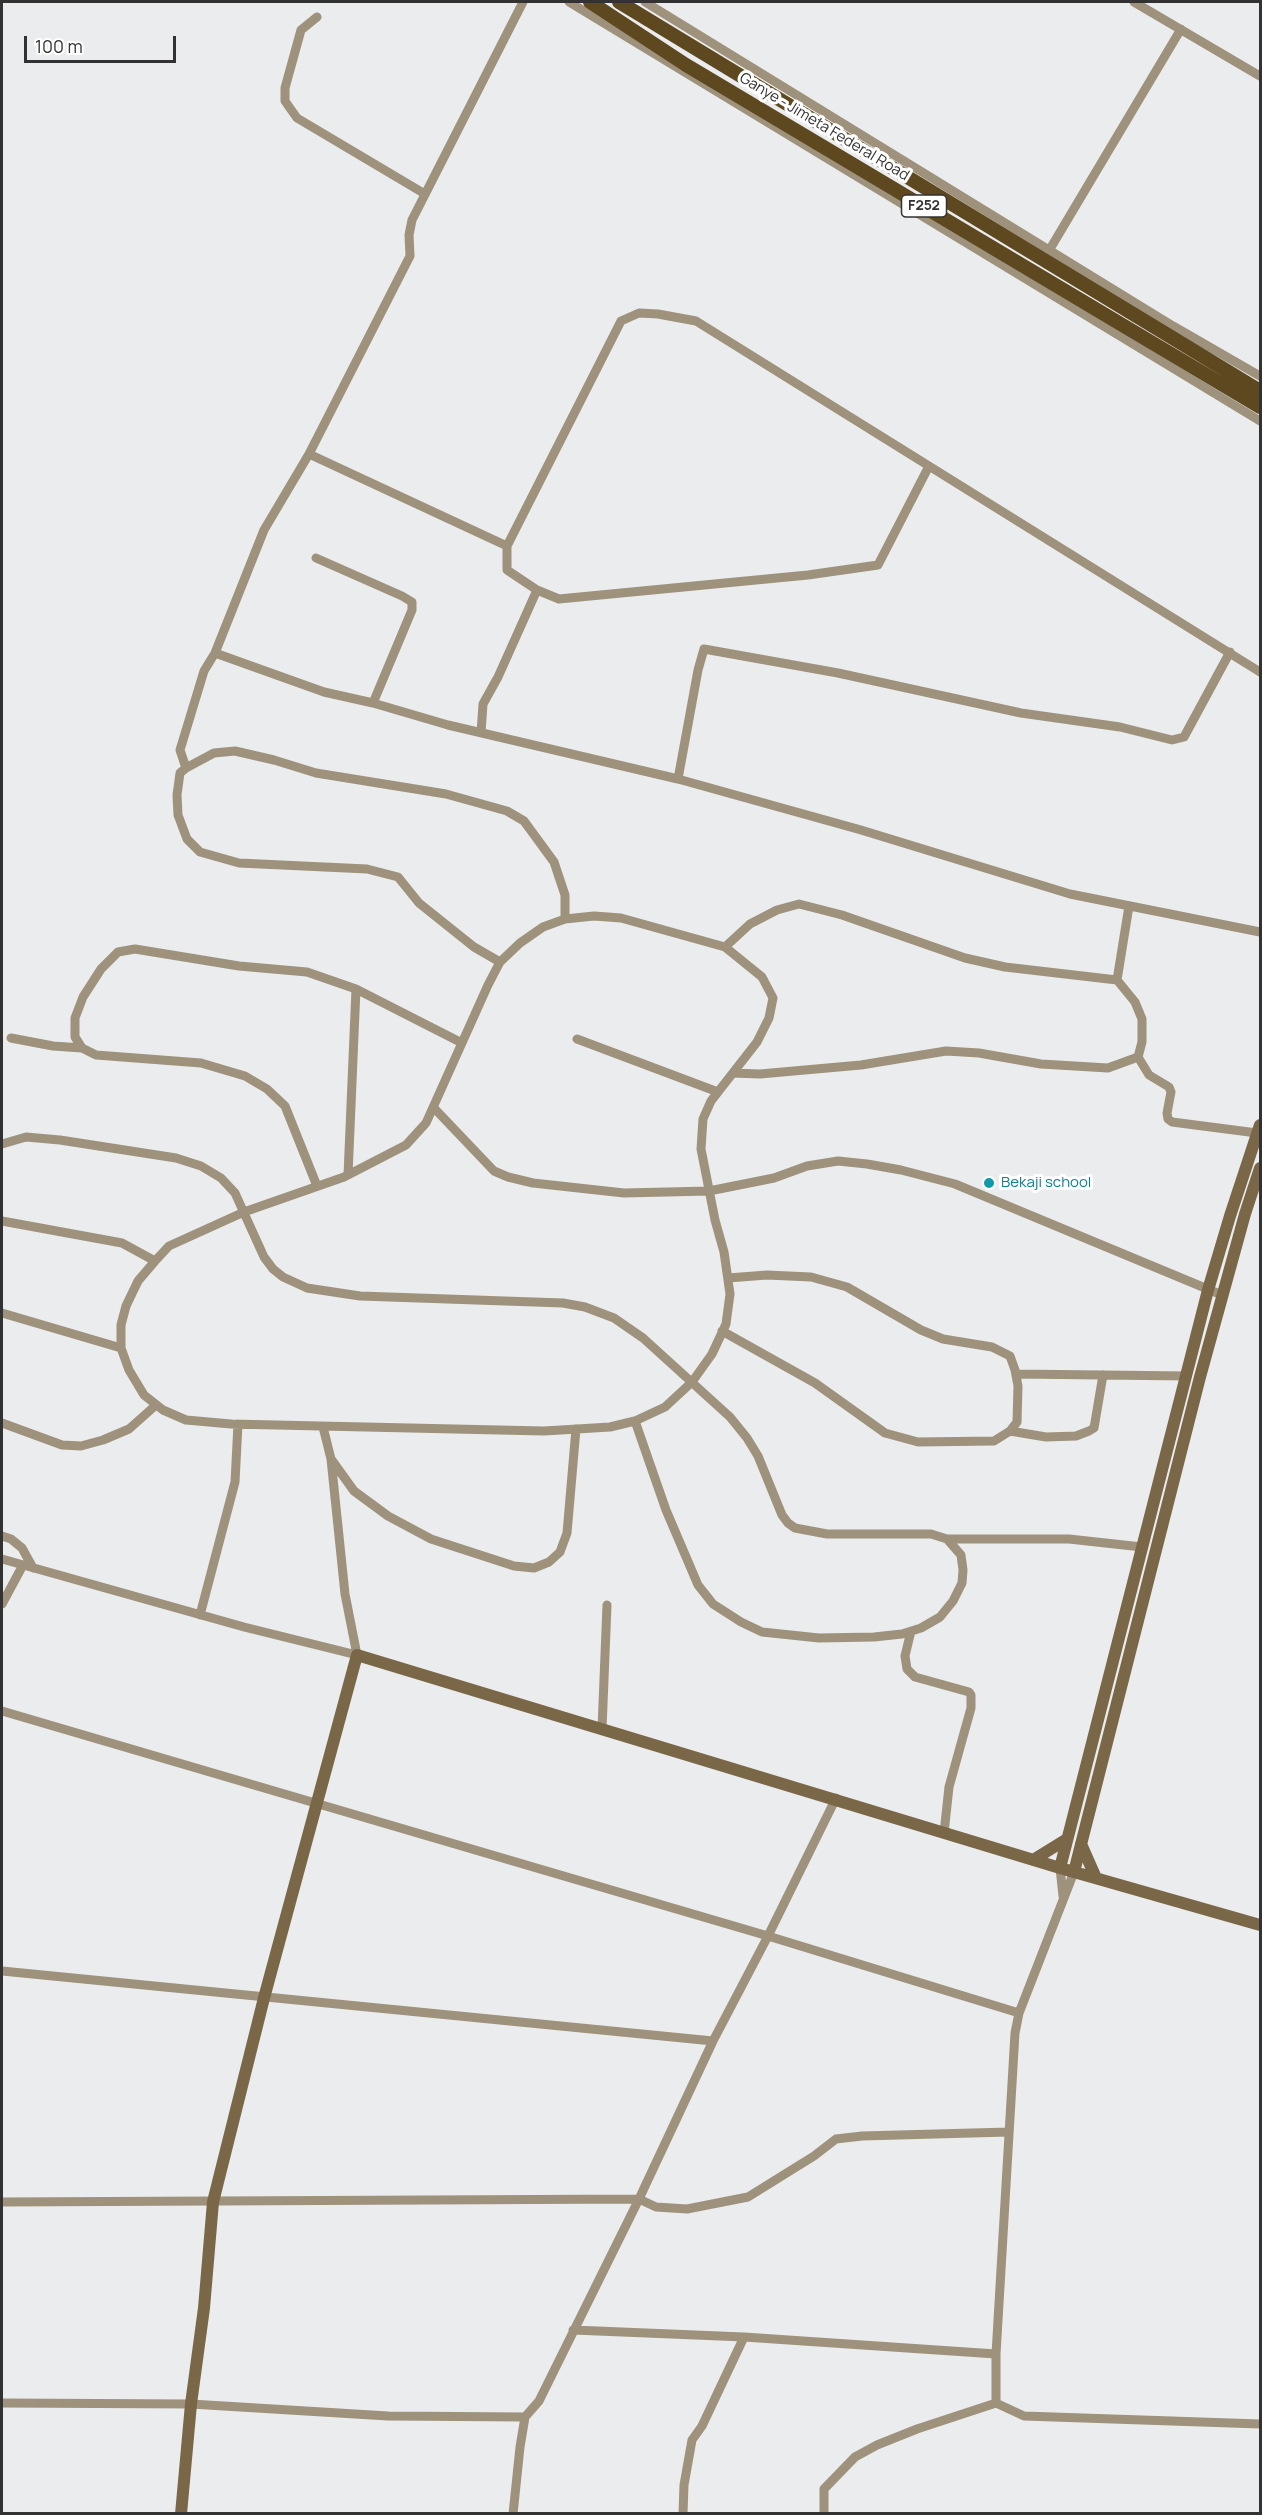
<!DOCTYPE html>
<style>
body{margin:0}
#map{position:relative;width:1262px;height:2515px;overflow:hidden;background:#ebeced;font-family:Manrope,sans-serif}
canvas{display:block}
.frame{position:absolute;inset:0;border:3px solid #323233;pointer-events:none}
.scale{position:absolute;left:24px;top:36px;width:152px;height:27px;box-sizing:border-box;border:3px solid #323233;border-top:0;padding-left:8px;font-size:18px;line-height:21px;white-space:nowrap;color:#323233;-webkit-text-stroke:4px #fff;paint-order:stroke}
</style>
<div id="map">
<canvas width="1262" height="2515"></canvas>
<div class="frame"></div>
<div class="scale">100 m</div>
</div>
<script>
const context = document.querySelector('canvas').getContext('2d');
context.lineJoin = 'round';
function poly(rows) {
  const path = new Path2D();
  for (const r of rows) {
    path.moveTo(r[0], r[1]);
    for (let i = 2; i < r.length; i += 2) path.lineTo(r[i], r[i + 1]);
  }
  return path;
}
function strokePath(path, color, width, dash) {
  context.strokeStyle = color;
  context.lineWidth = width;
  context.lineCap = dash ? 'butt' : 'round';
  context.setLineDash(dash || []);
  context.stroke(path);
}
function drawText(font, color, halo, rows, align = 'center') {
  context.font = font + ' Manrope,sans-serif';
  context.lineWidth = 6;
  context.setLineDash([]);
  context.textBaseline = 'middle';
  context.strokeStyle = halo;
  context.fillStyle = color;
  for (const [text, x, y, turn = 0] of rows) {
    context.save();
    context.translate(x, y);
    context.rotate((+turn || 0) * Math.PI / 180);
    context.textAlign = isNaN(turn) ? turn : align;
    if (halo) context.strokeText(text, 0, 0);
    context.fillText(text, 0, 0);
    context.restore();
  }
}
strokePath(poly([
 [569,2,1260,421],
 [645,2,1173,326,1260,376],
 [1134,2,1260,76],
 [317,17,301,30,285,88,285,101,297,118,425,194],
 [1050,249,1181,29],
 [309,454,507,546],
 [929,466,878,565,808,575,559,599,537,590,507,570,507,546,621,321,639,313,658,314,696,321,1260,672],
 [316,558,402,596,412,602,412,610,373,703],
 [215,653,324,692,373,703,448,725,678,779,861,830,1070,894,1260,932],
 [481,733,483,704,498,677,537,590],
 [186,768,180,750,204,671,215,653,264,530,309,454,410,256,409,235,412,220,523,2],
 [678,779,698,670,704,649,838,673,1021,713,1120,727,1172,740,1184,737,1230,652],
 [594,916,621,918,725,947,762,977,773,998,769,1018,757,1042,711,1101,703,1119,701,1149,715,1220,724,1252,730,1294,726,1324,712,1354,692,1382,665,1407,635,1421,610,1427,544,1431,231,1424,186,1420,163,1410,144,1395,129,1370,121,1348,121,1325,126,1306,138,1281,155,1261,169,1246,244,1212,344,1177,406,1145,426,1123,488,985,500,962,520,943,543,927,565,919,594,916],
 [725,947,750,924,777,910,799,904,842,915,965,958,1005,967,1117,980,1135,1002,1142,1019,1142,1042,1138,1057,1149,1075,1169,1087,1171,1092,1167,1113,1168,1119,1172,1122,1257,1133],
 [500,962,474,947,419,903,398,877,367,869,239,863,200,852,187,839,178,815,177,795,180,773,186,768,214,753,235,751,274,760,316,773,446,794,507,811,524,821,554,862,565,895,565,919],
 [1117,980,1129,906],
 [11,1038,53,1046,82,1048],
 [577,1039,718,1092],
 [733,1073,760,1074,861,1065,946,1051,979,1053,1041,1064,1108,1068,1138,1057],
 [434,1108,494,1171,508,1177,533,1183,624,1193,709,1191,774,1178,807,1166,838,1161,867,1164,901,1170,955,1184,1222,1295],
 [2,1144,26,1137,60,1140,176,1158,201,1166,221,1178,235,1193,264,1257,273,1269,283,1277,307,1288,360,1296,563,1303,585,1307,614,1318,643,1338,730,1417,747,1438,758,1456,782,1515,788,1523,795,1528,827,1534,931,1534,947,1539,961,1555,963,1570,962,1583,953,1601,940,1617,921,1628,902,1634,874,1637,819,1638,762,1632,741,1622,713,1604,698,1585,666,1510,635,1421],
 [348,1175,356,989],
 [317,1186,285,1106,267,1089,245,1076,201,1063,96,1055,82,1048,75,1037,75,1018,83,997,101,969,118,952,135,949,239,966,307,972,356,989,462,1043],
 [2,1221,122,1243,155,1261],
 [2,1313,121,1348],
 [722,1331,815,1383,885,1433,918,1442,994,1441,1010,1431,1017,1422,1018,1386,1015,1370,1010,1356,992,1347,943,1339,921,1330,847,1287,811,1277,767,1275,728,1278],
 [1016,1374,1187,1376],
 [2,1423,62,1445,81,1446,103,1440,129,1429,156,1405],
 [323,1427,331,1459,354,1491,388,1516,431,1539,514,1566,534,1568,549,1562,560,1552,567,1533,576,1429],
 [1010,1431,1046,1437,1076,1436,1089,1431,1094,1428,1103,1375],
 [2,1536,11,1539,22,1548,33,1568],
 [947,1539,1069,1539,1142,1547],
 [2,1559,244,1627,357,1655,345,1594,331,1459],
 [2,1604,23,1565],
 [200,1615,235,1482,238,1424],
 [911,1631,905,1656,907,1669,915,1677,969,1692,971,1695,971,1708,949,1787,944,1833],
 [2,1711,768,1936,1019,2013],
 [602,1729,607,1605],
 [1060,1868,1063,1896],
 [1074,1872,1019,2013,1015,2033,996,2354,996,2403,1024,2416,1260,2424],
 [2,1971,713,2041],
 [2,2202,639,2199,656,2207,687,2209,748,2197,814,2156,836,2139,862,2136,1009,2132],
 [573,2330,744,2337,996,2354],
 [2,2403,191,2404,388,2416,525,2417],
 [513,2514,520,2447,525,2417,539,2401,639,2199,713,2041,768,1936,836,1798],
 [683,2514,684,2485,692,2440,702,2426,744,2337],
 [824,2514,824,2489,855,2457,877,2445,917,2429,996,2403]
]), '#9e927c', 9);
strokePath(poly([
 [1081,1844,1096,1878],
 [1033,1860,1067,1839],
 [1060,1868,1208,1290,1230,1216,1260,1125],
 [1074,1872,1200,1377,1245,1214,1260,1168],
 [181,2514,191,2404,204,2308,213,2202,264,1998,357,1655,1060,1868,1260,1925]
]), '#796747', 12);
strokePath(poly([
 [590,2,686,65,1260,407],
 [619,2,1260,391]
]), '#5e481f', 14);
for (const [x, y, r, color] of [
 [989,1183,6,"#0f9aa8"]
]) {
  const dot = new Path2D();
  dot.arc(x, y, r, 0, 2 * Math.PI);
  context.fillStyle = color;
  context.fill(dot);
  strokePath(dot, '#fff', 2);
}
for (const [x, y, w] of [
 [924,206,45]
]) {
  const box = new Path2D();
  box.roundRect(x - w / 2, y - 11, w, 22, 4.5);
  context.fillStyle = '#fff';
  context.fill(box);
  strokePath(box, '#323233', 1.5);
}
drawText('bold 14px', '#323233', null, [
 ["F252",924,206]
]);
drawText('15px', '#323233', '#fff', [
 ["Ganye - Jimeta Federal Road",824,127,31]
]);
drawText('15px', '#0d838f', '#fff', [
 ["Bekaji school",1001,1183]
], 'left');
</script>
